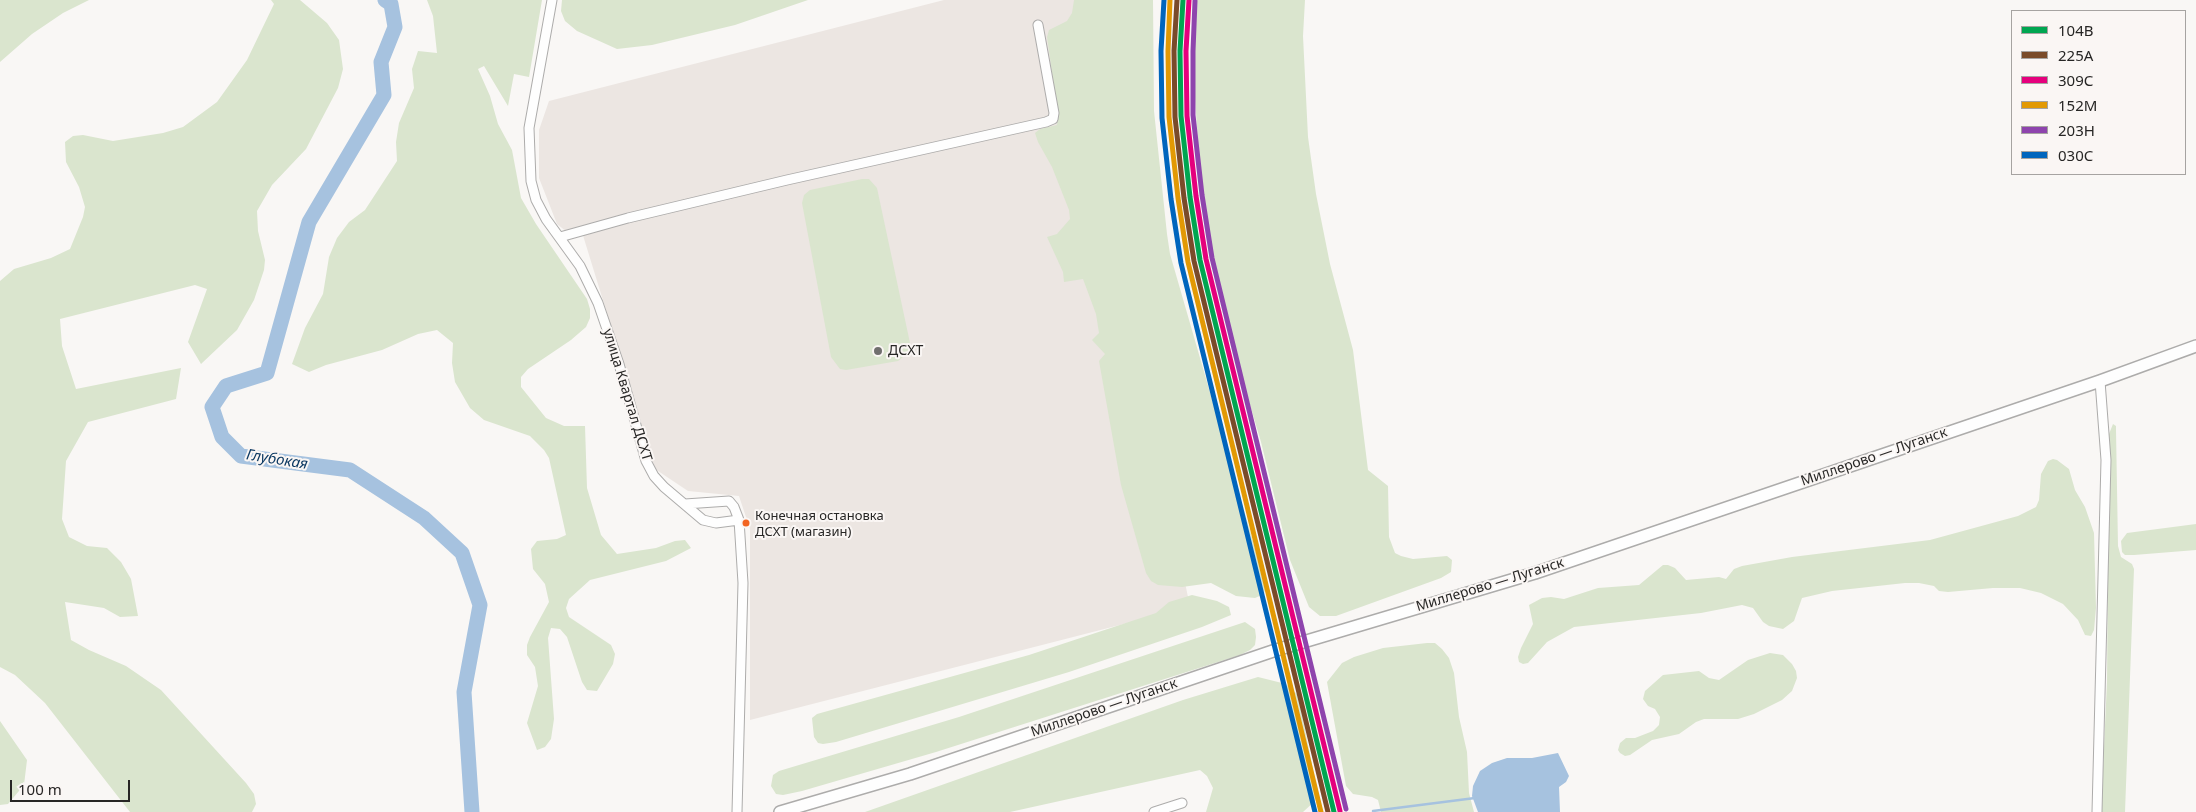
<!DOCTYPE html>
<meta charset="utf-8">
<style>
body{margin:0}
#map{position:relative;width:2196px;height:812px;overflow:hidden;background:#f9f7f5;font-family:"Noto Sans",sans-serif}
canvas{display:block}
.legend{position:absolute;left:2011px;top:10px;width:175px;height:165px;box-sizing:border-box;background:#faf6f4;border:1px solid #a6a3a1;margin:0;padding:6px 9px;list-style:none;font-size:15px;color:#272625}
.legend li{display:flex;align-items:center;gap:10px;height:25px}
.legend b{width:25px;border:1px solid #a6a3a1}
.scale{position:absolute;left:10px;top:780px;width:120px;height:22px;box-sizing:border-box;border:2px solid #272625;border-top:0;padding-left:6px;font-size:15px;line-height:18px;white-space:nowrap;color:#272625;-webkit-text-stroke:4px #faf6f4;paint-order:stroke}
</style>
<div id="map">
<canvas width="2196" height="812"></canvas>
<ul class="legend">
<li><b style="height:6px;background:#00a651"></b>104В</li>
<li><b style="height:6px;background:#7a4b2a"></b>225А</li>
<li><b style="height:6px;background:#e5007d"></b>309С</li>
<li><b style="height:6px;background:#e29904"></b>152М</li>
<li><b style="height:6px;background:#8e44ad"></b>203Н</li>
<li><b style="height:6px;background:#0065bd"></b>030C</li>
</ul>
<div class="scale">100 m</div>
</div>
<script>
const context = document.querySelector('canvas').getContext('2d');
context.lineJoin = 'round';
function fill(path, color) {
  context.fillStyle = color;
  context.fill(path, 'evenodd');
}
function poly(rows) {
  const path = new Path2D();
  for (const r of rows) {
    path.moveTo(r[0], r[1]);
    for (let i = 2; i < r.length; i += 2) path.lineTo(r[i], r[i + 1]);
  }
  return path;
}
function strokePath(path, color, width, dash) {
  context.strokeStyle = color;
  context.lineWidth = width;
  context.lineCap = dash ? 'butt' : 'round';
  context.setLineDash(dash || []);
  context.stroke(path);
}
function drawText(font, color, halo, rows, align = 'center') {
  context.font = font + ' "Noto Sans",sans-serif';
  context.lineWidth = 4;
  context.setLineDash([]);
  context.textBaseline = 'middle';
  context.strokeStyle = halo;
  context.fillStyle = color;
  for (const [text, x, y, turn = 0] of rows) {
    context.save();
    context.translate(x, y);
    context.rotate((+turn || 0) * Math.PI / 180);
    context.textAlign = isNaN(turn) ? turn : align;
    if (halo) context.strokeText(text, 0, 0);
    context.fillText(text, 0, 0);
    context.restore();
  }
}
fill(poly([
 [944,0,1108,0,1110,213,1190,607,750,720,750,529,739,496,688,491,655,469,581,229,567,232,557,224,539,178,539,130,549,101]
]), '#ece6e2');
fill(poly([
 [0,0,89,0,63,13,32,34,0,62],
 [271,0,300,0,327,23,339,40,343,69,338,88,306,149,272,185,257,211,258,231,265,260,264,270,254,300,237,330,201,364,188,342,207,289,195,285,60,319,62,346,76,389,181,368,176,399,88,422,66,461,62,519,69,537,87,546,107,548,121,562,131,579,138,616,120,617,104,608,65,602,71,640,89,650,126,666,161,690,246,783,254,794,256,804,252,812,130,812,45,703,15,675,0,667,0,281,14,269,51,258,70,249,83,217,85,207,79,187,66,162,65,142,73,136,83,135,113,141,163,133,183,127,217,102,247,60,274,4],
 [427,0,542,0,529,77,514,74,508,106,484,66,478,69,490,96,498,124,512,150,521,198,536,224,587,299,590,309,590,318,586,327,571,340,528,369,521,377,521,387,546,418,564,426,585,426,587,488,601,535,617,554,656,548,675,541,685,540,691,548,666,561,590,580,569,599,566,608,569,617,611,645,615,654,613,664,597,691,587,690,582,682,567,637,560,629,551,628,548,638,554,719,551,739,545,747,537,750,527,723,538,686,535,667,527,655,527,645,530,637,549,602,545,584,533,569,531,549,537,541,557,539,566,535,549,458,544,450,530,436,484,420,470,408,455,382,452,363,453,343,437,330,418,334,382,350,326,365,309,372,292,364,305,328,323,294,329,257,337,238,349,222,365,210,397,161,396,142,399,123,414,88,412,69,418,51,437,53,433,16],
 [562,0,808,0,735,25,652,45,617,49,577,31,565,21,561,11],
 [1074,0,1153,0,1154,111,1167,234,1170,254,1263,576,1266,586,1264,594,1255,598,1236,596,1211,583,1182,587,1158,585,1151,581,1146,573,1121,485,1099,361,1105,354,1092,340,1099,333,1096,314,1083,279,1064,282,1063,272,1047,237,1057,234,1070,219,1069,210,1052,167,1038,142,1035,133,1040,129,1057,125,1058,115,1047,37,1049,30,1067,21,1072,13],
 [1195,0,1305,0,1303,36,1308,137,1316,194,1330,264,1353,350,1368,470,1388,486,1389,537,1395,553,1401,556,1413,559,1447,556,1452,560,1451,572,1441,578,1336,616,1320,616,1309,607,1290,560,1261,442,1243,381,1222,300,1210,239,1199,157,1194,83],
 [862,179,869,179,877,188,910,343,909,352,898,361,846,370,840,369,831,357,802,203,804,195,810,190],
 [2113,424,2116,426,2116,430,2118,546,2121,557,2132,564,2134,569,2125,812,2101,812,2107,682,2109,434],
 [2053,459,2057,460,2069,469,2075,490,2085,507,2094,533,2096,608,2094,630,2091,636,2085,635,2078,620,2063,604,2041,593,2020,588,1993,588,1948,592,1939,591,1934,586,1919,583,1905,583,1832,591,1802,598,1794,621,1783,629,1769,626,1763,622,1753,608,1742,605,1701,613,1574,627,1547,642,1528,663,1523,664,1519,662,1518,657,1521,648,1533,624,1529,605,1542,598,1551,597,1564,599,1598,588,1639,585,1663,565,1668,565,1675,568,1686,580,1719,577,1726,579,1734,569,1742,566,1792,557,1930,540,2018,516,2036,507,2039,500,2041,474,2048,461],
 [2196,524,2196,550,2134,555,2125,555,2122,552,2121,541,2127,533],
 [1192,595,1217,601,1229,607,1231,615,1202,627,1069,672,836,742,823,744,818,743,814,737,812,718,817,714,1029,655,1156,613,1169,602],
 [1245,622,1255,629,1256,637,1255,645,1250,650,1240,655,936,752,802,791,783,795,776,794,771,786,773,775,779,771,959,717],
 [1427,643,1435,643,1442,649,1449,658,1454,673,1459,717,1467,752,1469,793,1474,812,1381,812,1378,800,1372,797,1353,794,1346,786,1327,682,1342,663,1354,657,1383,648],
 [1770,653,1783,655,1792,664,1796,671,1797,678,1792,691,1782,700,1754,714,1738,719,1704,719,1696,722,1679,734,1652,740,1630,755,1625,756,1620,753,1618,750,1620,743,1626,738,1635,738,1653,731,1659,725,1660,717,1655,709,1648,706,1643,699,1645,691,1663,675,1699,671,1709,678,1719,680,1748,660],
 [1258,677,1286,684,1297,694,1299,700,1318,794,1315,801,1303,812,1206,812,1213,788,1207,776,1200,770,1010,812,865,812,1183,700],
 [0,721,27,760,24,785,8,804,0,805]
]), '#dae5ce');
fill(poly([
 [1558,753,1569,776,1566,782,1559,787,1560,812,1478,812,1472,796,1473,786,1480,771,1492,763,1507,758,1532,758]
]), '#a6c2df');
strokePath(poly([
 [1373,811,1475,798]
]), '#a6c2df', 2.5);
strokePath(poly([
 [385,0,391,4,395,27,381,62,384,95,309,222,267,373,226,386,212,407,222,437,241,456,350,470,424,518,462,553,480,605,464,692,472,812]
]), '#a6c2df', 15);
const minor = poly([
 [552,0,529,128,531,181,536,200,546,219,580,266,598,303,619,364,646,461,654,476,664,487,703,520,716,523,739,520],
 [560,237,628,218,787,180,1046,122,1053,119,1054,113,1038,25],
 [685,504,729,501,734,507,739,520,743,583,737,812],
 [1154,812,1182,803],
 [2097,812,2106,460,2100,381]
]);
const major = poly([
 [780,812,910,774,1273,651,1535,573,2100,381,2196,346]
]);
strokePath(minor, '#adacab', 11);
strokePath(major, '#adacab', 14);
strokePath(minor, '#fefefe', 9);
strokePath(major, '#fefefe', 11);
strokePath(poly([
 [1183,0,1180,51,1181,116,1190,197,1200,260,1334,812]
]), '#00a651', 5);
strokePath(poly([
 [1177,0,1174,51,1175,117,1184,198,1194,261,1328,812]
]), '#7a4b2a', 5);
strokePath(poly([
 [1189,0,1186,51,1187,116,1196,196,1206,259,1340,811]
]), '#e5007d', 5);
strokePath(poly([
 [1170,0,1168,51,1169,117,1178,198,1188,262,1321,812]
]), '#e29904', 5);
strokePath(poly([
 [1195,1,1193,51,1193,115,1202,195,1212,258,1346,809]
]), '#8e44ad', 5);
strokePath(poly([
 [1164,0,1161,51,1162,118,1171,199,1181,263,1315,812]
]), '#0065bd', 5);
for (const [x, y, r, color] of [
 [878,351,5,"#706f6e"],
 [746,523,4.5,"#f26522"]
]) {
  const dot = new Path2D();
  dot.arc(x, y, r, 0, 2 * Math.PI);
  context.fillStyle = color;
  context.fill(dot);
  strokePath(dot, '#faf6f4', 2);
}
drawText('13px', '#272625', '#faf6f4', [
 ["Конечная остановка",755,516],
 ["ДСХТ (магазин)",755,532]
], 'left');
drawText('14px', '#272625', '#faf6f4', [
 ["ДСХТ",888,351]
], 'left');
drawText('14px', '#272625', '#faf6f4', [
 ["улица Квартал ДСХТ",627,395,73],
 ["Миллерово — Луганск",1874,457,-19],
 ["Миллерово — Луганск",1490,585,-17],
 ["Миллерово — Луганск",1104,708,-19]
]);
drawText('italic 15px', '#0c3962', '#faf6f4', [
 ["Глубокая",277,460,9]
]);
</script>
